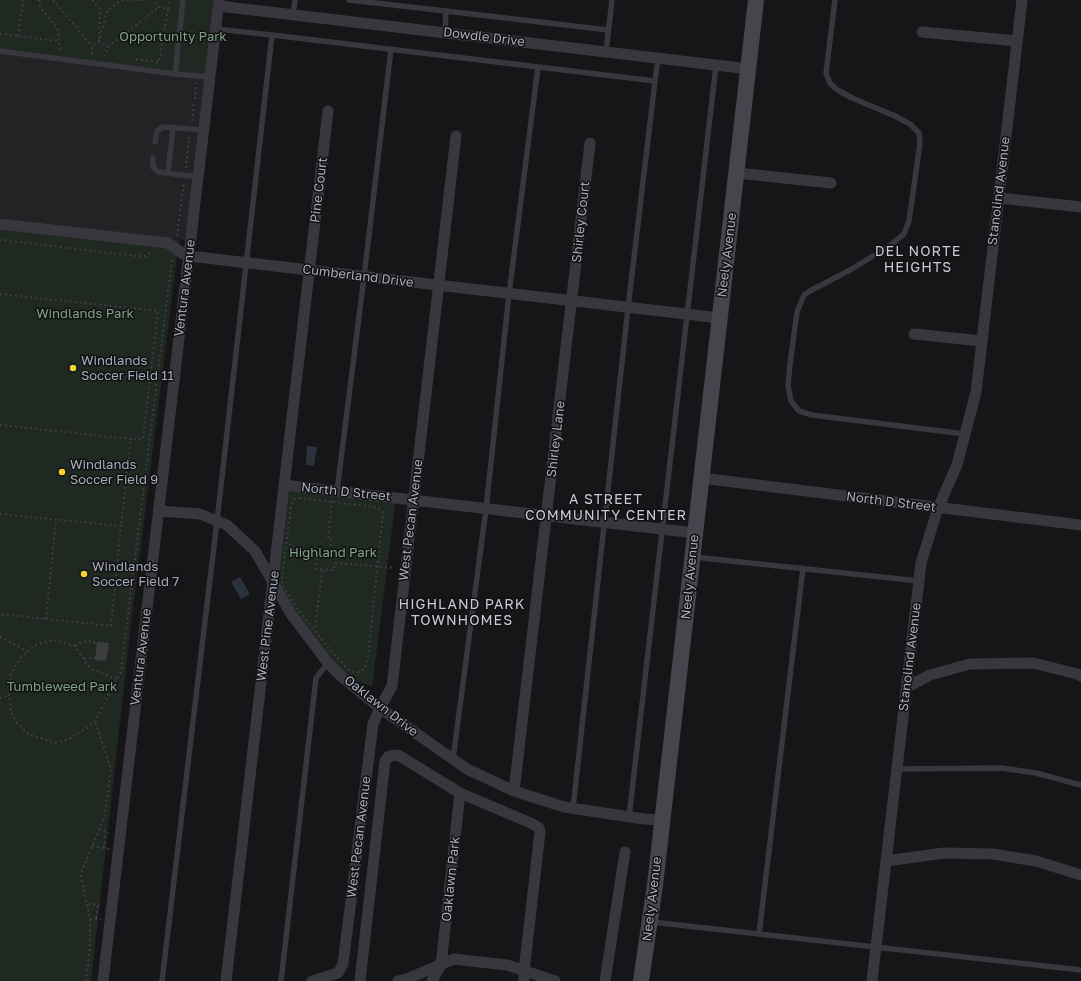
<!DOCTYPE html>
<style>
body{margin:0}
canvas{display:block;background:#161618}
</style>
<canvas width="1081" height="981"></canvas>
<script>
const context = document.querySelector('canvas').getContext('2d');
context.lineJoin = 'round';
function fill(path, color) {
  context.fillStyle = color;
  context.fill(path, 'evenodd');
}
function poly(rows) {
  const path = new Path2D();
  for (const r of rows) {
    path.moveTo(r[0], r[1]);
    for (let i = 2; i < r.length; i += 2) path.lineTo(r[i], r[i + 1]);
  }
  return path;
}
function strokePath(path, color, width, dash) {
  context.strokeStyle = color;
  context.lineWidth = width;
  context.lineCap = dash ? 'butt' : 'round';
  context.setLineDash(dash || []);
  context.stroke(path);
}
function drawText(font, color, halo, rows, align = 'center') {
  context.font = font + ' "Golos Text",sans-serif';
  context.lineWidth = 3;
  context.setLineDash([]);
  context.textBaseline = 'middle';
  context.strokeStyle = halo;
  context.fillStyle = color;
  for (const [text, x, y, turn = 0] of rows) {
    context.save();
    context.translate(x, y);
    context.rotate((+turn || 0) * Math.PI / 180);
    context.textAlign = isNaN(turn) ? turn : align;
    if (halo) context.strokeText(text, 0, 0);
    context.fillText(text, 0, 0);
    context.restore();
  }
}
fill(poly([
 [0,53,205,78,186,240,0,218]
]), '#232225');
fill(poly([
 [0,0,215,0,205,78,0,53],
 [0,218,179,240,130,632,91,981,0,981],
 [285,485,396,498,372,686,344,677,273,581]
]), '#202822');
fill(poly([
 [307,446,317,447,314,466,306,465],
 [240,577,250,594,241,599,231,582]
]), '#2c323c');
fill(poly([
 [97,642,109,643,106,661,95,660]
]), '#3e3e42');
strokePath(poly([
 [39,0,40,7,59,31,58,41,61,50],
 [53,0,92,46],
 [92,0,100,9,99,42,107,11,122,0,145,0],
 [168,9,170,0],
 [0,34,58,41],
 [18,36,23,0],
 [108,47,159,7],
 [92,54,92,46,99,42,108,47,105,56],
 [136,59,159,62,168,9,159,7,153,0],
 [195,99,196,83],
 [192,121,194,103],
 [186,168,189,137],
 [177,236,184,182],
 [0,240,137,256,146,256,151,252],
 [0,294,158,311,143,439,131,439],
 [0,425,131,439,121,526],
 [299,498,376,507,382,511,383,513,368,657,365,667,359,672,354,672,349,670,330,650,297,608,283,586,282,577,291,506,294,499,299,498],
 [332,501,328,538,331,539,330,551,337,552,335,563],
 [0,514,121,526,111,626,0,614],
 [289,544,293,545,292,550,300,551,300,555,317,558,320,550,330,551],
 [317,558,316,569,323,570],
 [46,619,56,520],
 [315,627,323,570,333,570,335,563,394,568],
 [0,637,23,649,27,652],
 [75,646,82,642,88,641,94,642,96,644],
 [84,659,95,658],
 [117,679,94,670,88,665,75,646,63,642,52,640,35,645,21,657,10,676,9,695,11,712,17,723,28,734,55,743,69,739,90,726,95,721,117,679,121,672,172,259],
 [0,698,9,695],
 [99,829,109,833],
 [92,846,109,849],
 [104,848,106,833],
 [88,904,100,905],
 [96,918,98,905],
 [90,919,101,919],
 [86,981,90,946,90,919,81,877,82,871,105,815,111,769,95,721]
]), '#3d3e44', 2, [2, 3]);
strokePath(poly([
 [183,0,175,74,210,77],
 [349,0,446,11,445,33],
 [835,0,826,73,830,83,836,89,852,98,895,116,910,124,919,133,920,143,909,221,904,234,888,247,850,270,810,291,804,295,802,300,797,312,790,364,788,386,791,401,799,411,812,415,965,434],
 [446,11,608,30],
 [293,15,295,0],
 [272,35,655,81,658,58],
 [0,51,175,74],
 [606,52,612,0],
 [155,142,157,131,163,127,204,130],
 [153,158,153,167,158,172,198,177],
 [168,173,173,128],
 [337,491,364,277,391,49],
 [694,557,919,581],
 [453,759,486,509,509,294,538,67],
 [897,769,1001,768,1036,773,1081,785],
 [573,808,628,308,655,81],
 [629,817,716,65],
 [652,922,1081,970],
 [759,934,803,568],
 [162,981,217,521,272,35,216,29],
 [281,981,316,678,328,663]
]), '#37373d', 5.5);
strokePath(poly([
 [219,6,749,69],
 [922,32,1017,41],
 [737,173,831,183],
 [999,198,1081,207],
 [0,224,168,243,183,254,189,256,720,318],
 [914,334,982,341],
 [701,478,1081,525],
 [284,485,695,533],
 [159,511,200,514,227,525,255,551,291,614,328,663,343,678,380,708,467,769,514,791,564,807,644,819,662,820],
 [907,687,930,675,970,664,1033,663,1077,674,1081,676],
 [514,791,590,143],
 [886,861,944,853,993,854,1036,861,1081,875],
 [103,981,219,0],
 [226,981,328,111],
 [312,981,338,973,343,964,373,724,380,708,392,686,456,136],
 [360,981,385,761,389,756,398,755,460,793,533,824,539,828,540,832,524,971,524,981],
 [398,981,409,978,454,959,507,965,555,981],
 [432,981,441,965,460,793],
 [605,981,625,852],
 [872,981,921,563,938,508,957,465,976,392,1022,0]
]), '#37373d', 11);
strokePath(poly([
 [641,981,655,885,756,0]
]), '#45464d', 16);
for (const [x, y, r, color] of [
 [73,368,4,"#f3d433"],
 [62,472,4,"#f3d433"],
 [84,574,4,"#f3d433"]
]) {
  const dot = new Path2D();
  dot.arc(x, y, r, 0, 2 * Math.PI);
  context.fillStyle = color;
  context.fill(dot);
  strokePath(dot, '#111113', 1.5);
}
drawText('13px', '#7fa387', '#111113', [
 ["Opportunity Park",173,37],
 ["Windlands Park",85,314],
 ["Highland Park",333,553],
 ["Tumbleweed Park",62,687]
]);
drawText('13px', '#a8aab8', '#111113', [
 ["Dowdle Drive",484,37,7],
 ["Pine Court",319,190,-83],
 ["Stanolind Avenue",999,191,-83],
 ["Shirley Court",581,222,-84],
 ["Neely Avenue",727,255,-83],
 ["Cumberland Drive",358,276,7],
 ["Ventura Avenue",185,288,-83],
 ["Shirley Lane",556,439,-83],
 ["North D Street",346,492,6],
 ["North D Street",891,502,7],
 ["West Pecan Avenue",411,520,-83],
 ["Neely Avenue",690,577,-84],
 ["West Pine Avenue",268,626,-83],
 ["Ventura Avenue",141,657,-83],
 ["Stanolind Avenue",910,657,-83],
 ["Oaklawn Drive",381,706,38],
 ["West Pecan Avenue",359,837,-83],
 ["Oaklawn Park",451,879,-84],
 ["Neely Avenue",652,899,-83]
]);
drawText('13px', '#a8aab8', '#111113', [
 ["Windlands",81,361],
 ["Soccer Field 11",81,376],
 ["Windlands",70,465],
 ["Soccer Field 9",70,480],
 ["Windlands",92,567],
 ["Soccer Field 7",92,582]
], 'left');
context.letterSpacing = '1px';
drawText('14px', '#c9cad4', '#111113', [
 ["DEL NORTE",918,252],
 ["HEIGHTS",918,268],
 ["A STREET",606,500],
 ["COMMUNITY CENTER",606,516],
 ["HIGHLAND PARK",462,605],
 ["TOWNHOMES",462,621]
]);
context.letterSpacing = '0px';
</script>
